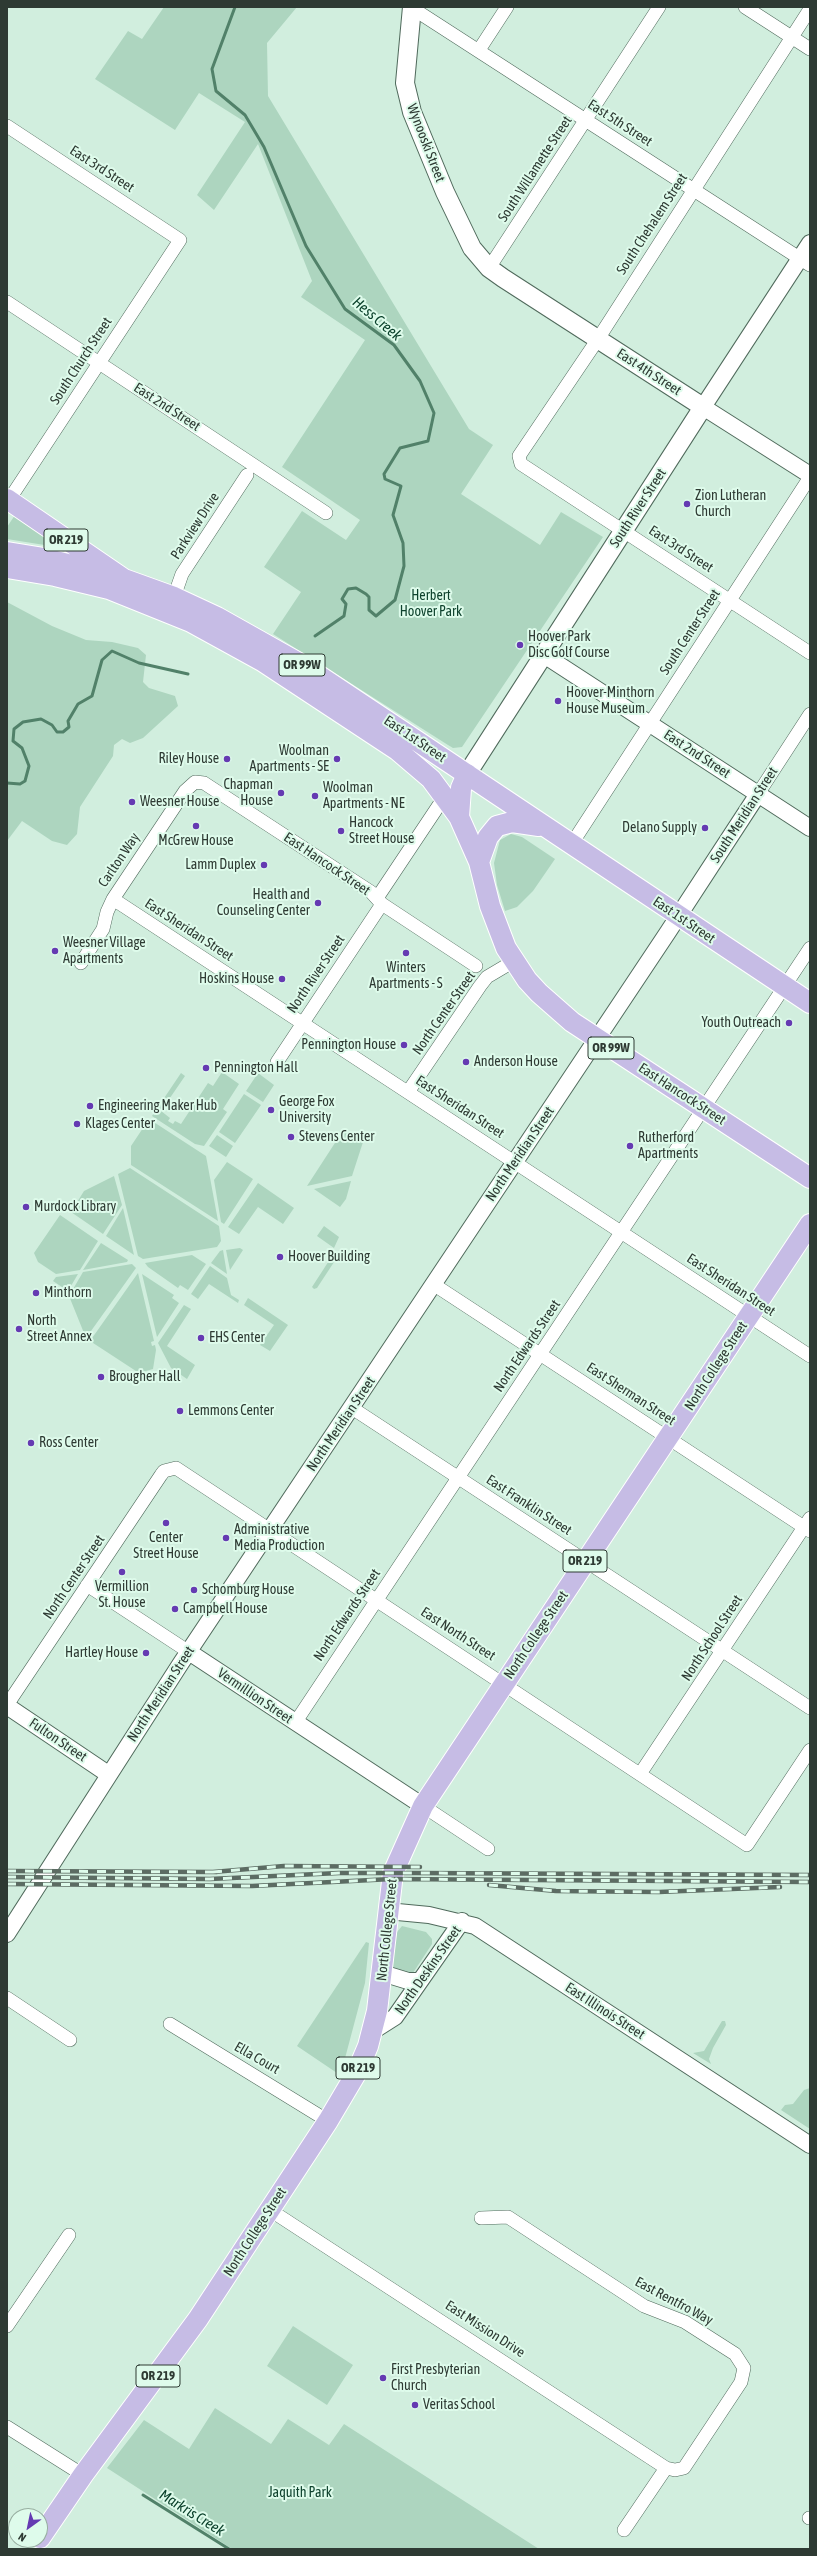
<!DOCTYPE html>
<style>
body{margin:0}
#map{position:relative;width:817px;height:2556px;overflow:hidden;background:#d1eede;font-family:"Asap Condensed",sans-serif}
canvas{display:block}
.frame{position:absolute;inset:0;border:8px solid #2e3a33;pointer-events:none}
.north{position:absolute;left:8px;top:2508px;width:40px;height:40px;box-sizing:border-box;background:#defbeb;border:1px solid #98aea1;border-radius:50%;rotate:213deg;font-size:11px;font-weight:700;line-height:16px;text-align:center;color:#2e3a33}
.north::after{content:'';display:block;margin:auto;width:14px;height:18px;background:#653ab2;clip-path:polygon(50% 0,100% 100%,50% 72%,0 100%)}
</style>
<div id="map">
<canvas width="817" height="2556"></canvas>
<div class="frame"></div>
<div class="north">N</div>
</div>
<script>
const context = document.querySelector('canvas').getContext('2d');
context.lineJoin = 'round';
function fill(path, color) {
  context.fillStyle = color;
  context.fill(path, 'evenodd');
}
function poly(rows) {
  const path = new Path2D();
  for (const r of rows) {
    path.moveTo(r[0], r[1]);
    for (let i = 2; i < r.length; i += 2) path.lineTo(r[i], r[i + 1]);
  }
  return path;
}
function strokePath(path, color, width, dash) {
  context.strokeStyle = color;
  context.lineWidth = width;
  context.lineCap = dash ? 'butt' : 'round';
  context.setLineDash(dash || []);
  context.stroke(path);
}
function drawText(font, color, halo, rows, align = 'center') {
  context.font = font + ' "Asap Condensed",sans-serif';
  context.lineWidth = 4;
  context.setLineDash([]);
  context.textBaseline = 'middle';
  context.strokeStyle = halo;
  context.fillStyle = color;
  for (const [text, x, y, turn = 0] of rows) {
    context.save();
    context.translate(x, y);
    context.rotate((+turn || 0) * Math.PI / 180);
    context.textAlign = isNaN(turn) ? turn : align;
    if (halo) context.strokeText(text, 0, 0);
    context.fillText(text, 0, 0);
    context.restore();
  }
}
fill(poly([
 [164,7,297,7,267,43,268,96,469,429,493,445,461,494,540,545,561,512,603,537,462,747,453,748,448,745,273,634,301,592,264,567,302,511,346,540,360,520,282,467,365,340,301,297,312,281,258,144,214,210,197,195,245,122,199,93,175,130,95,79,128,31,142,39],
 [17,512,63,548,7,539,7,527],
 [7,602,52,626,86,640,112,642,138,648,146,655,143,682,149,688,175,696,178,706,143,738,130,743,122,739,114,745,113,756,80,807,77,834,67,845,52,841,22,821,7,841],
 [511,834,522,837,555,859,533,891,517,907,505,911,497,885,494,863,500,840],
 [222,1072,239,1084,223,1109,227,1112,204,1146,195,1144,152,1116,181,1073,185,1076,161,1111,170,1118,168,1121,173,1124,175,1121,181,1124,208,1083,213,1086],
 [258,1073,274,1085,263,1102,246,1091],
 [244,1094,261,1105,235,1143,219,1132],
 [149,1119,206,1156,218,1221,131,1165,131,1146],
 [344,1129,363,1142,352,1176,307,1186],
 [217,1135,233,1146,226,1157,209,1146],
 [227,1162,253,1179,224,1224,221,1222,214,1180],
 [130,1168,219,1226,221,1241,217,1247,143,1259,138,1256,118,1174],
 [114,1176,122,1205,103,1234,71,1212,84,1191],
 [351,1181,346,1199,340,1207,314,1189],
 [258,1183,294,1208,283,1224,258,1207,239,1234,228,1227],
 [123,1208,134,1255,106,1236],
 [60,1215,98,1241,80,1270,56,1274,38,1262,34,1253],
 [324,1226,339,1237,334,1248,317,1236],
 [101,1243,128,1260,127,1262,83,1270],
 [240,1248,243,1250,230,1270,226,1250],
 [223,1250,227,1274,211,1263,220,1251],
 [334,1253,338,1256,317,1288,314,1289,312,1287],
 [192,1255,206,1264,188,1290,180,1285,178,1288,148,1267,145,1263],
 [132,1264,136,1268,86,1338,69,1296,83,1272],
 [210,1266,227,1278,231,1295,239,1300,238,1303,209,1284,198,1299,191,1294],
 [138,1273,154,1341,151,1342,152,1346,155,1345,156,1350,153,1369,139,1373,90,1341],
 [78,1274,68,1291,53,1281,56,1277],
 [142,1274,174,1295,172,1298,179,1303,157,1337],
 [248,1298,288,1325,270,1351,260,1345,274,1325,244,1305],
 [184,1305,191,1309,167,1346,195,1365,187,1379,171,1368,158,1343],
 [402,1926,426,1932,432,1939,432,1944,411,1976,392,1970,391,1965,397,1932],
 [366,1942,369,1943,365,1983,344,2062,337,2073,297,2046],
 [722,2021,725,2021,726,2025,713,2048,709,2059,711,2064,693,2053,704,2051],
 [810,2088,810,2129,781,2110,785,2105,793,2104,804,2090],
 [293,2326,353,2365,327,2405,267,2366],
 [215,2408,271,2444,288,2419,329,2445,344,2424,539,2549,232,2549,107,2468,144,2420,189,2449]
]), '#add5bf');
strokePath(poly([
 [235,7,212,69,216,91,245,115,264,147,306,246,345,309,394,345,420,381,434,413,428,441,400,448,384,474,385,479,401,486,393,515,403,543,404,566,395,600,376,616,369,610,369,597,366,594,356,588,348,589,342,599,346,604,344,616,315,636],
 [7,783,20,784,25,781,29,766,22,748,13,741,14,729,23,722,41,719,52,725,57,732,63,732,69,727,68,721,78,704,92,696,102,660,112,651,139,663,188,674],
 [143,2495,229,2549]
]), '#518169', 3);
const minor = poly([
 [745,7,810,49],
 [412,8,810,265],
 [810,9,598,339,519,456,521,464,810,653],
 [479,50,507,7],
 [7,126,180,240,9,500],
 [489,268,659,7],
 [7,302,326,513],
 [174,597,182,574,247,475],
 [758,794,810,714],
 [571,845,810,477],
 [377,898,445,796],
 [113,899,810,1356],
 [81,963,103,929,107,912,113,899,185,791,195,782,204,783,371,892,382,904,476,966],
 [277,1062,382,904],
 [408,1092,480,986,487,977,514,961],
 [433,1284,810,1531],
 [352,1408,810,1708],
 [87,1585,189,1652],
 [7,1705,161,1475,164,1471,176,1468,747,1845,810,1750],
 [295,1723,810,948],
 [640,1774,810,1518],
 [423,1806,488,1849],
 [7,1998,70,2040],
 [170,2024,328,2121],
 [270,2210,666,2468,675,2470,684,2468,741,2382,744,2368,735,2354,685,2322,644,2306,508,2217,481,2218],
 [7,2326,69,2235],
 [7,2427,83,2475],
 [809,2518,810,2518],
 [624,2530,666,2468]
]);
const tertiary = poly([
 [810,243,703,407,810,475],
 [544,655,810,828],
 [189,1652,423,1806],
 [7,1706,108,1774],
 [387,1911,429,1915,475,1926,810,2145],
 [7,1934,181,1663,668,932,758,794],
 [382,1973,408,1981,420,1981],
 [373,2031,395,2017,462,1921]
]);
const secondary = poly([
 [412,7,405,83,412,112,445,192,472,248,489,268,503,278,703,407,467,774]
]);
const primary = poly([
 [7,499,124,579,174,597,217,617,306,667,810,1003],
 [7,552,44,558,106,574],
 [7,568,55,576,109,589,191,622,262,661,397,750,431,779,459,817,479,862,490,906,506,948,527,980,539,993,572,1022,810,1178],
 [459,817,461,788,467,774],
 [479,862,488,837,497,826,512,822,539,826],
 [40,2538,83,2475,198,2319,328,2121,357,2072,368,2046,377,2011,393,1873,423,1806,810,1224]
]);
strokePath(minor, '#506a5c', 14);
strokePath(tertiary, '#506a5c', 18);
strokePath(secondary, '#506a5c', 20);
strokePath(primary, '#fff', 22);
strokePath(minor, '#fff', 13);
strokePath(tertiary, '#fff', 16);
strokePath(secondary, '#fff', 18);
strokePath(primary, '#c6bce5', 20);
const rail = poly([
 [7,1871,217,1872],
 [213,1872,284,1866,420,1867],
 [7,1877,210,1879,339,1873,416,1873,810,1875],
 [7,1884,252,1886,392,1879,810,1882],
 [489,1885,556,1891,659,1892,780,1887]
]);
strokePath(rail, '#5c6c63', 4.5);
strokePath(rail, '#defbeb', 3, [9]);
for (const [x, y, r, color] of [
 [687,504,4,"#653ab2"],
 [520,645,4,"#653ab2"],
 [558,701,4,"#653ab2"],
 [227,759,4,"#653ab2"],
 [337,759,4,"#653ab2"],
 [281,793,4,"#653ab2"],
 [315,796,4,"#653ab2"],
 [132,802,4,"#653ab2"],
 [196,826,4,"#653ab2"],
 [705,828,4,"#653ab2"],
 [341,831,4,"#653ab2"],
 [264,865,4,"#653ab2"],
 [318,903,4,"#653ab2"],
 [55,951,4,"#653ab2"],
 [406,953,4,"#653ab2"],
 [282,979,4,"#653ab2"],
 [789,1023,4,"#653ab2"],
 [404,1045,4,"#653ab2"],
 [466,1062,4,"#653ab2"],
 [206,1068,4,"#653ab2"],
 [90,1106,4,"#653ab2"],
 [271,1110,4,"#653ab2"],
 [77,1124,4,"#653ab2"],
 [291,1137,4,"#653ab2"],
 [630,1146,4,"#653ab2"],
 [26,1207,4,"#653ab2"],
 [280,1257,4,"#653ab2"],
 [36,1293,4,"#653ab2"],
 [19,1329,4,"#653ab2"],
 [201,1338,4,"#653ab2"],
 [101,1377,4,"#653ab2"],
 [180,1411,4,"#653ab2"],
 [31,1443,4,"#653ab2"],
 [166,1523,4,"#653ab2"],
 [226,1538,4,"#653ab2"],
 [122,1572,4,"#653ab2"],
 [194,1590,4,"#653ab2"],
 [175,1609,4,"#653ab2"],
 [146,1653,4,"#653ab2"],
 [383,2378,4,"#653ab2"],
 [415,2405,4,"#653ab2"]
]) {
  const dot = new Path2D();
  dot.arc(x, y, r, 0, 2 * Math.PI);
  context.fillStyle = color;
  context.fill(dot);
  strokePath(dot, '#defbeb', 1.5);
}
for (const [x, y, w] of [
 [66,540,44],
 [302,665,46],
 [611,1048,46],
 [585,1561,44],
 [358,2068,44],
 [158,2376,44]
]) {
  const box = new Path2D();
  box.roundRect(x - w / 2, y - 11, w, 22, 3);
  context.fillStyle = '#defbeb';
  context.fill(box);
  strokePath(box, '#2e3a33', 1);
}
drawText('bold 13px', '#2e3a33', null, [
 ["OR 219",66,540],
 ["OR 99W",302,665],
 ["OR 99W",611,1048],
 ["OR 219",585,1561],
 ["OR 219",358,2068],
 ["OR 219",158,2376]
]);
drawText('14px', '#2e3a33', '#defbeb', [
 ["East 5th Street",620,123,33],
 ["Wynooski Street",426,143,69],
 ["East 3rd Street",102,169,33],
 ["South Willamette Street",535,169,-57],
 ["South Chehalem Street",652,224,-57],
 ["South Church Street",81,361,-57],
 ["East 4th Street",649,372,33],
 ["East 2nd Street",167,407,33],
 ["South River Street",638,508,-57],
 ["Parkview Drive",195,526,-57],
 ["East 3rd Street",681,549,33],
 ["South Center Street",690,632,-57],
 ["East 1st Street",415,739,34],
 ["East 2nd Street",697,754,33],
 ["South Meridian Street",744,815,-57],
 ["Carlton Way",119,860,-56],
 ["East Hancock Street",327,864,34],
 ["East 1st Street",684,920,34],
 ["East Sheridan Street",189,930,33],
 ["North River Street",316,974,-56],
 ["North Center Street",444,1013,-55],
 ["East Hancock Street",682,1094,33],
 ["East Sheridan Street",460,1107,33],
 ["North Meridian Street",520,1154,-56],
 ["East Sheridan Street",731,1285,33],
 ["North Edwards Street",527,1346,-56],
 ["North College Street",716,1366,-57],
 ["East Sherman Street",631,1394,33],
 ["North Meridian Street",341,1424,-56],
 ["East Franklin Street",529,1505,33],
 ["North Center Street",74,1577,-56],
 ["North Edwards Street",347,1615,-56],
 ["East North Street",458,1634,33],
 ["North College Street",536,1635,-56],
 ["North School Street",712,1638,-57],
 ["North Meridian Street",161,1694,-57],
 ["Vermillion Street",255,1696,34],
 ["Fulton Street",58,1740,34],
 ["North College Street",387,1930,-84],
 ["North Deskins Street",428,1970,-55],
 ["East Illinois Street",605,2011,33],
 ["Ella Court",257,2058,30],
 ["North College Street",255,2232,-57],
 ["East Rentfro Way",674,2301,28],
 ["East Mission Drive",485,2329,33]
]);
drawText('14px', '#2e3a33', '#defbeb', [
 ["Zion Lutheran",695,496],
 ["Church",695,512],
 ["Hoover Park",528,637],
 ["Disc Golf Course",528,653],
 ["Hoover-Minthorn",566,693],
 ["House Museum",566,709],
 ["Woolman",329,751,"right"],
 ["Apartments - SE",329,767,"right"],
 ["Riley House",219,759,"right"],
 ["Chapman",273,785,"right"],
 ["House",273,801,"right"],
 ["Woolman",323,788],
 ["Apartments - NE",323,804],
 ["Weesner House",140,802],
 ["Hancock",349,823],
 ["Street House",349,839],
 ["Delano Supply",697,828,"right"],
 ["McGrew House",196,841,"center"],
 ["Lamm Duplex",256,865,"right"],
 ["Health and",310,895,"right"],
 ["Counseling Center",310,911,"right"],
 ["Weesner Village",63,943],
 ["Apartments",63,959],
 ["Winters",406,968,"center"],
 ["Apartments - S",406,984,"center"],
 ["Hoskins House",274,979,"right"],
 ["Youth Outreach",781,1023,"right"],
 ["Pennington House",396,1045,"right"],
 ["Anderson House",474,1062],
 ["Pennington Hall",214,1068],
 ["George Fox",279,1102],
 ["University",279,1118],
 ["Engineering Maker Hub",98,1106],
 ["Klages Center",85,1124],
 ["Stevens Center",299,1137],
 ["Rutherford",638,1138],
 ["Apartments",638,1154],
 ["Murdock Library",34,1207],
 ["Hoover Building",288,1257],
 ["Minthorn",44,1293],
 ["North",27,1321],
 ["Street Annex",27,1337],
 ["EHS Center",209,1338],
 ["Brougher Hall",109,1377],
 ["Lemmons Center",188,1411],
 ["Ross Center",39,1443],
 ["Administrative",234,1530],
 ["Media Production",234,1546],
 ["Center",166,1538,"center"],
 ["Street House",166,1554,"center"],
 ["Vermillion",122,1587,"center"],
 ["St. House",122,1603,"center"],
 ["Schomburg House",202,1590],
 ["Campbell House",183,1609],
 ["Hartley House",138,1653,"right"],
 ["First Presbyterian",391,2370],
 ["Church",391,2386],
 ["Veritas School",423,2405]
], 'left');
drawText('14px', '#0f432e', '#defbeb', [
 ["Herbert",431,596],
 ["Hoover Park",431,612],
 ["Jaquith Park",300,2493]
]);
drawText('italic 15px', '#083f29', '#defbeb', [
 ["Hess Creek",377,319,40],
 ["Markris Creek",192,2513,32]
]);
</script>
